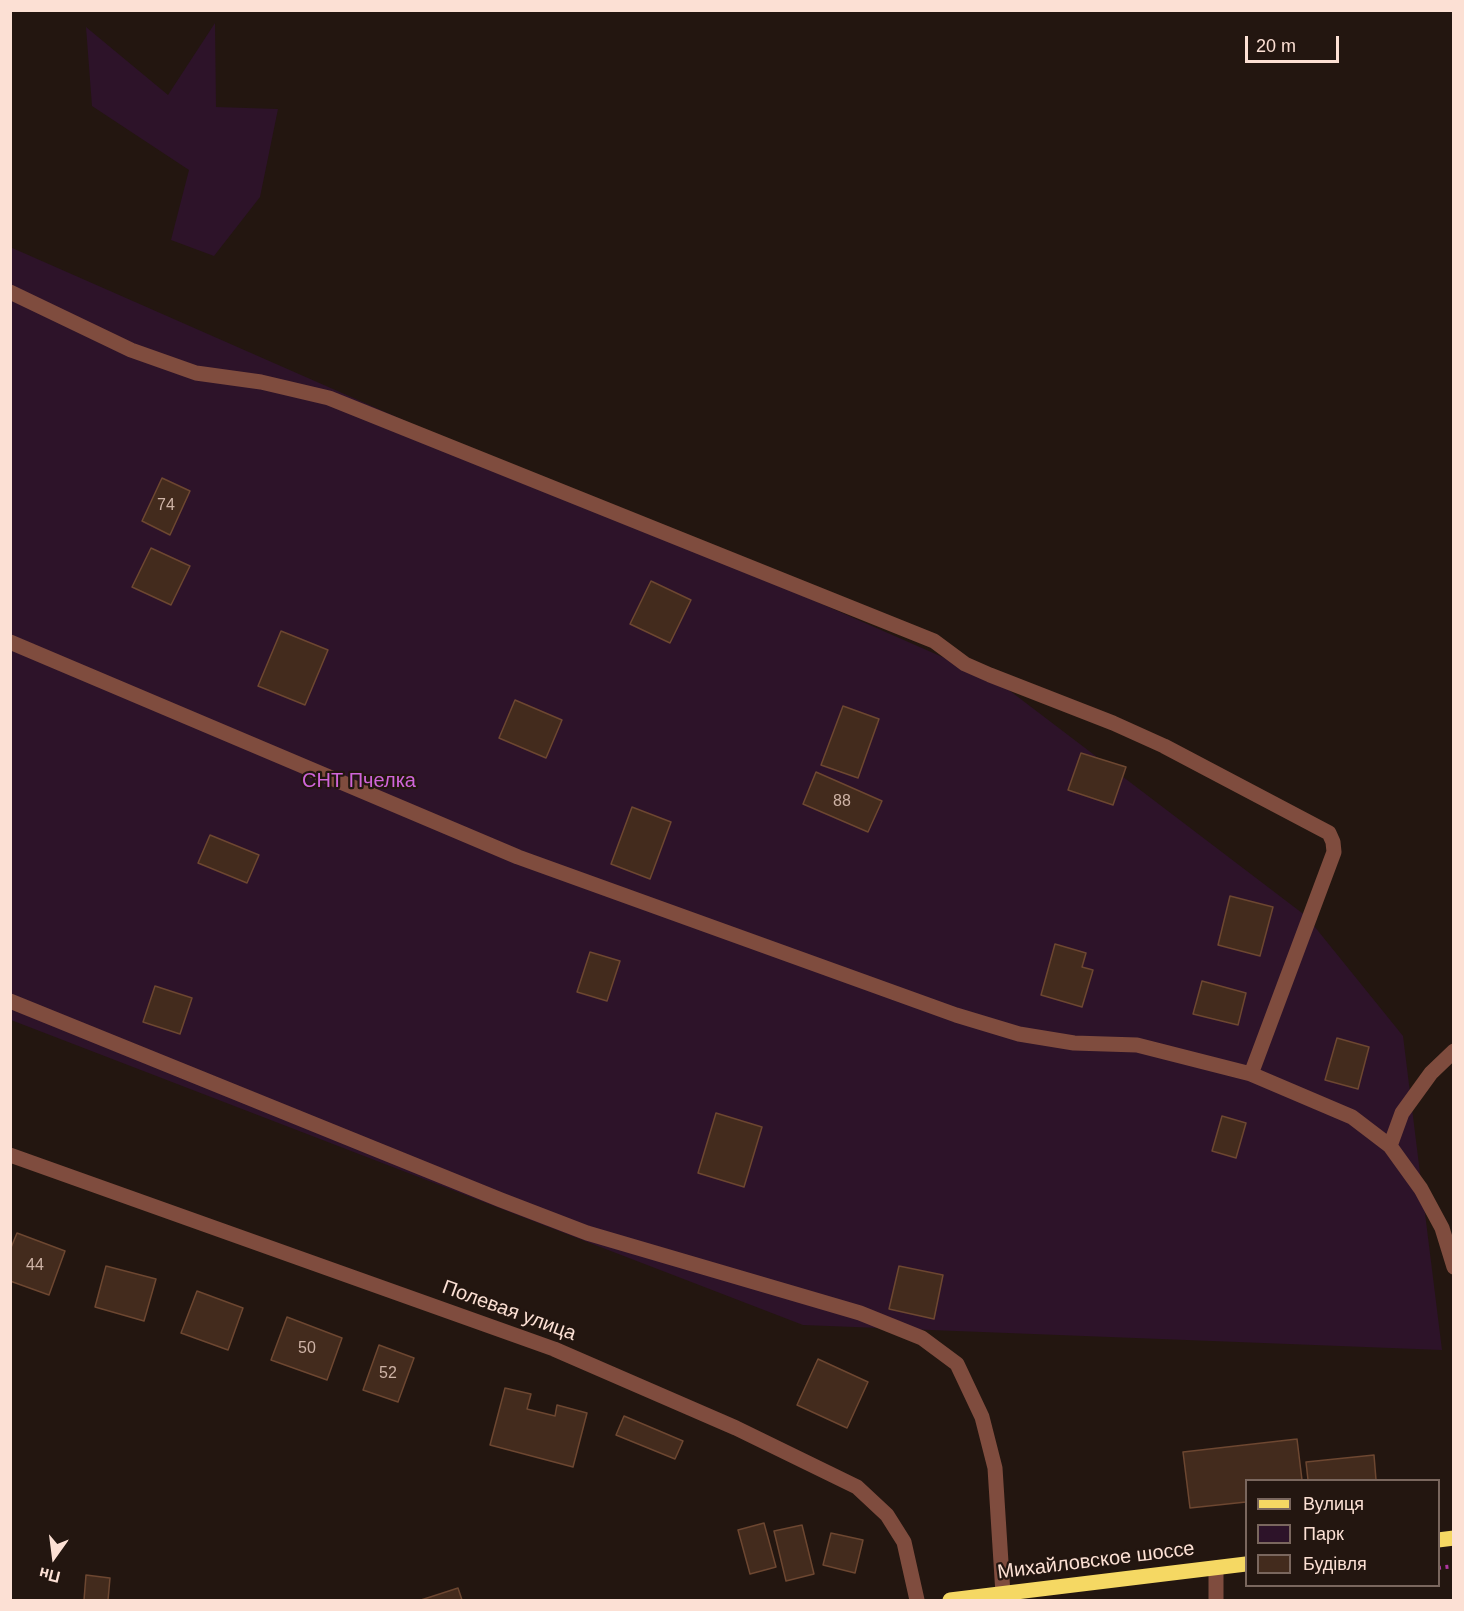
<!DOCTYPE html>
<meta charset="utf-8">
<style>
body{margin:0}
#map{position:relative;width:1464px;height:1611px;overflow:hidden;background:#231610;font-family:Helvetica,sans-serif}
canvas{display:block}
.frame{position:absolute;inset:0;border:12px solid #fce0d4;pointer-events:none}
.legend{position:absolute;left:1245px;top:1479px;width:195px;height:108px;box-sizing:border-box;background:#231610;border:2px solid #7a675e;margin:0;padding:8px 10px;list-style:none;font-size:18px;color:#fce0d4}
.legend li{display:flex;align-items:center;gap:12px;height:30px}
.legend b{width:30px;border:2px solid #7a675e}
.north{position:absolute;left:24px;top:1527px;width:60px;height:60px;-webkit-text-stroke:4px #231610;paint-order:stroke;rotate:194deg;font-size:16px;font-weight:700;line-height:24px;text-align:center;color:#fce0d4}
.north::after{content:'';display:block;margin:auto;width:21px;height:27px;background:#fce0d4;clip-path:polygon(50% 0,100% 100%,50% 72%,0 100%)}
.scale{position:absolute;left:1245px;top:36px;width:94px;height:27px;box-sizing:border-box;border:3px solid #fce0d4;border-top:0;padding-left:8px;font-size:18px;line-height:21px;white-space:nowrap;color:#fce0d4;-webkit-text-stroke:4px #231610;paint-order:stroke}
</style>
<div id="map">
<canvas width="1464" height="1611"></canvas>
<div class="frame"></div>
<ul class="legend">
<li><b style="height:8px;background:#f5d863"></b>Вулиця</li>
<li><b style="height:16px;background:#2d1329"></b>Парк</li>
<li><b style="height:16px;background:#432b1d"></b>Будівля</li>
</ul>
<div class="north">Пн</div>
<div class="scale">20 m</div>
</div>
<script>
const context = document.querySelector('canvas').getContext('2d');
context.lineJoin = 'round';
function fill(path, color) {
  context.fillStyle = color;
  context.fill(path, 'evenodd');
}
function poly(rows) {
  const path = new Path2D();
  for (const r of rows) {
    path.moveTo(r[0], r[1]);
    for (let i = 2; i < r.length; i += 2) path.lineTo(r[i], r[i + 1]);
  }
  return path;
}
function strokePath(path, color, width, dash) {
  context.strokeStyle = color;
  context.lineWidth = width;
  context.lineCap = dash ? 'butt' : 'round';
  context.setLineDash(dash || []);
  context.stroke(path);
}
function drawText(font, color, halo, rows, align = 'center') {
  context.font = font + ' Helvetica,sans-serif';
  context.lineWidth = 4.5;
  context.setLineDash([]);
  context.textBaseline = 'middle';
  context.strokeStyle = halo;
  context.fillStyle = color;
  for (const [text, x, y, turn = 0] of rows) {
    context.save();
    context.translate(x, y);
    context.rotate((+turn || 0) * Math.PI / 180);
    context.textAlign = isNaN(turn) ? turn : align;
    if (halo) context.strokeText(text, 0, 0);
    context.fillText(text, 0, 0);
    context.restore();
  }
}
fill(poly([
 [215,23,216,107,278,109,260,197,214,256,171,240,189,170,92,106,86,27,168,95],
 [10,247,997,681,1306,916,1403,1036,1442,1350,803,1325,11,1020]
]), '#2d1329');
const building = poly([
 [162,478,190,491,170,535,142,521,162,478],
 [151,548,190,566,171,605,132,587,151,548],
 [651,581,691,600,670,643,630,624,651,581],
 [281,631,328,650,305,705,258,686,281,631],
 [515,700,562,720,546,758,499,738,515,700],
 [843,706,879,719,858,778,821,765,843,706],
 [1081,753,1126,767,1113,805,1068,790,1081,753],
 [816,772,882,801,868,832,803,804,816,772],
 [632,807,671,822,650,879,611,864,632,807],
 [210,835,259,855,247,883,198,863,210,835],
 [1230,896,1273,907,1260,956,1218,945,1230,896],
 [1055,944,1086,953,1082,967,1093,970,1082,1007,1041,995,1055,944],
 [590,952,620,961,607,1001,577,992,590,952],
 [1202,981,1246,993,1238,1025,1193,1014,1202,981],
 [155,986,192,998,180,1034,143,1022,155,986],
 [1337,1038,1369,1047,1358,1089,1325,1080,1337,1038],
 [716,1113,762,1127,744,1187,698,1173,716,1113],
 [1222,1116,1246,1123,1236,1158,1212,1151,1222,1116],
 [17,1233,65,1251,49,1295,10,1281,10,1250,17,1233],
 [106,1266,156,1279,144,1321,95,1307,106,1266],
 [899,1266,943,1275,934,1319,889,1309,899,1266],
 [197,1291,243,1308,228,1350,181,1333,197,1291],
 [287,1317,342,1338,327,1380,271,1360,287,1317],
 [379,1345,414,1358,398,1402,363,1390,379,1345],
 [818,1359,868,1382,847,1428,797,1405,818,1359],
 [505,1388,531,1394,527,1409,555,1416,557,1405,587,1413,573,1467,490,1445,505,1388],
 [624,1416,683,1441,675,1459,616,1435,624,1416],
 [1297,1439,1302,1480,1246,1480,1246,1502,1190,1508,1183,1452,1297,1439],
 [1374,1455,1376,1480,1308,1480,1306,1462,1374,1455],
 [764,1523,776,1567,750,1574,738,1530,764,1523],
 [802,1525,814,1574,786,1581,774,1531,802,1525],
 [831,1533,863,1540,855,1573,823,1565,831,1533],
 [86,1575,110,1578,108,1600,84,1600,86,1575],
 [458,1588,462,1600,421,1600,458,1588]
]);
fill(building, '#432b1d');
strokePath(building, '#6d4731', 1.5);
strokePath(poly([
 [1438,1568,1454,1566]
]), '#ae37a0', 4, [3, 4.5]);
strokePath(poly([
 [10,292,131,350,196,373,261,382,329,398,934,641,965,664,990,675,1113,723,1164,746,1329,833,1333,842,1334,852,1251,1074],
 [10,642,518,857,956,1015,1019,1034,1074,1043,1137,1045,1251,1074,1352,1117,1390,1146,1421,1189,1442,1228,1454,1267],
 [10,1001,501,1200,587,1233,860,1313,922,1338,957,1364,982,1417,995,1468,1003,1594],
 [1390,1146,1402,1113,1431,1073,1454,1051],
 [10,1155,554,1349,736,1428,857,1487,887,1515,904,1542,917,1600],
 [1216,1600,1216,1568]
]), '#7f4c3e', 15);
strokePath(poly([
 [1438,1540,1454,1538],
 [950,1600,1246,1564]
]), '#f5d863', 15);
drawText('16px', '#ceb3a6', null, [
 ["74",166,506],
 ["88",842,802],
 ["44",35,1266],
 ["50",307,1349],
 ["52",388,1374]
]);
drawText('20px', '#cf65d8', '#231610', [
 ["СНТ Пчелка",359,781]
]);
drawText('20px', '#fce0d4', '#231610', [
 ["Полевая улица",509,1311,20],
 ["Михайловское шоссе",1096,1561,-7]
]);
</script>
